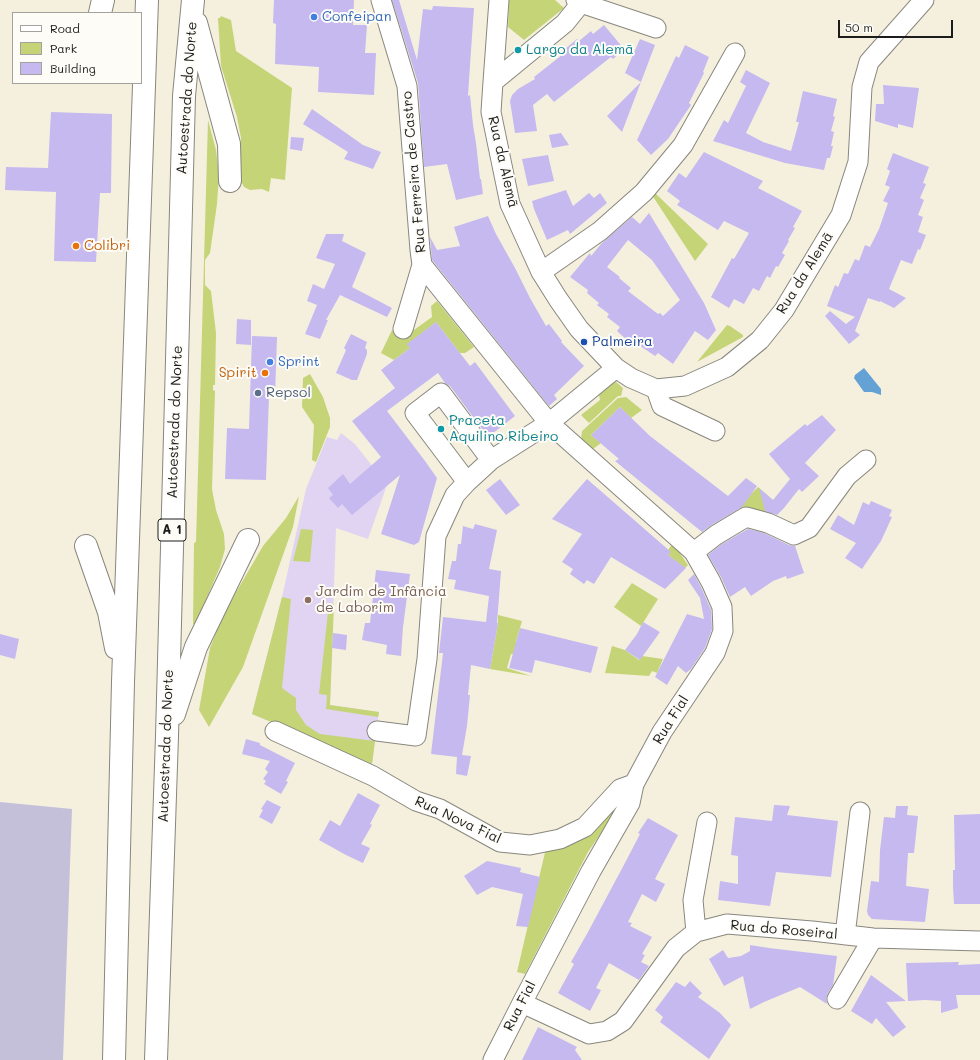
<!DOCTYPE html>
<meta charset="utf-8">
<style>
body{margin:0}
#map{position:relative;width:980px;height:1060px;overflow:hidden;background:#f5f0de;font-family:Mali,sans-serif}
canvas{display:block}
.legend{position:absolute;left:12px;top:12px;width:130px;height:72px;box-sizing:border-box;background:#fdfcf7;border:1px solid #a3a29f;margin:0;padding:5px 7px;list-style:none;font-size:12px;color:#1c1c1c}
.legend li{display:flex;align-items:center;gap:8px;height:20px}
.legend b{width:20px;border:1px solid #a3a29f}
.scale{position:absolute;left:838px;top:20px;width:115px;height:18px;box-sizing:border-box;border:2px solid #1c1c1c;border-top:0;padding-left:5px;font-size:12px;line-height:14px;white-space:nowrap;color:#1c1c1c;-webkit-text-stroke:3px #fdfcf7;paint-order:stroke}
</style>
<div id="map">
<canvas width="980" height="1060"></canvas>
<ul class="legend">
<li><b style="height:5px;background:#fff"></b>Road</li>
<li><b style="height:11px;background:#c5d476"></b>Park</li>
<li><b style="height:11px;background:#c5b9f0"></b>Building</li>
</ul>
<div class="scale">50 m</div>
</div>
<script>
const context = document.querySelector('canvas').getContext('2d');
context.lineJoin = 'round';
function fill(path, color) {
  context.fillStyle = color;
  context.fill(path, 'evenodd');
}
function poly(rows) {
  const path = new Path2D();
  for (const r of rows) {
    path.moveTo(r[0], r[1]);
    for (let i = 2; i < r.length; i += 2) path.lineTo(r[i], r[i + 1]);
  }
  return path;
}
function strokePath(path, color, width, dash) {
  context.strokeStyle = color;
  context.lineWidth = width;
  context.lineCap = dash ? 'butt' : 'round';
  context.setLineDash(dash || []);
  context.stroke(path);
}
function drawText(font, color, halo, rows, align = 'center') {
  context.font = font + ' Mali,sans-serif';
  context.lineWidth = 4;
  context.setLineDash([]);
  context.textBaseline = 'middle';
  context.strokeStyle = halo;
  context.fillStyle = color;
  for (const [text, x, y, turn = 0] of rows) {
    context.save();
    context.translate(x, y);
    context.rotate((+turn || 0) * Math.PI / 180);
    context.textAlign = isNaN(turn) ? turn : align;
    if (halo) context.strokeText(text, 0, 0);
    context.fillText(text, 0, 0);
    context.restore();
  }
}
fill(poly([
 [341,433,355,444,387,485,368,539,336,528,330,705,379,712,372,764,252,714,282,597,306,489,327,437,337,440]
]), '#e1d4f3');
fill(poly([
 [0,802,72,809,63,1060,0,1060]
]), '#c5c0da');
fill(poly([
 [509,0,555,0,564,8,524,40,508,27],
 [221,16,231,20,236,51,292,88,285,180,271,178,269,192,262,189,250,190,244,187,241,181,241,138,237,117,221,66,218,18,220,18],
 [208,120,216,150,219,175,217,204,210,253,205,260,205,285,211,291,216,333,215,385,213,385,213,390,215,391,212,489,216,510,224,534,225,549,220,567,195,625,193,624,194,543,196,542],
 [654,192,708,244,695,261,652,195],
 [437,301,474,347,465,353,460,353,436,322,408,344,410,348,394,360,381,353,392,330,407,335,432,317,431,306],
 [727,325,730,326,743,335,743,337,697,362],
 [310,374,323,397,330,418,330,427,316,462,312,460,314,425,302,407,303,378],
 [616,382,623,388,621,396,618,396,589,423,581,415,600,400,599,395,613,383],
 [626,397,642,410,631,418,620,407,591,435,601,443,593,449,581,439,582,431,618,398],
 [758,487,773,500,765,510,766,513,735,515,741,508,739,506],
 [299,496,293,527,243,667,209,727,199,710,210,648,221,620,235,594,263,546,286,518],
 [301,529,313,530,310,562,293,561],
 [673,543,688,565,672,582,652,571,677,562,668,555,670,552,668,550],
 [632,583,658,599,641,626,614,607],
 [282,597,291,599,282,688,296,698,296,710,306,725,320,734,375,741,372,764,252,714],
 [329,603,334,604,330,705,379,712,378,717,326,709,327,695,319,694],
 [498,615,522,621,516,642,523,656,511,654,507,668,531,676,490,669,498,623],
 [612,646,625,650,639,660,642,656,663,659,657,673,652,671,649,676,605,673],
 [622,797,623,801,588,852,525,974,517,972,546,848]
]), '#c5d476');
fill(poly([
 [864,368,881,389,881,395,872,392,864,392,854,378,855,375]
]), '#64a1d5');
fill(poly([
 [274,0,354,0,353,25,367,25,365,53,376,53,374,95,318,92,319,67,275,64,276,24,273,23],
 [392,0,399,0,417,60,423,9,432,10,433,6,474,8,470,65,468,96,470,95,473,125,476,143,480,179,481,179,483,194,456,200,447,164,424,167,418,83],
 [604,25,624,49,613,59,611,57,554,102,547,94,533,105,537,131,515,133,510,101,512,95,518,89,535,79,534,77,567,51,565,49,577,39,579,41,591,31,593,34],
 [640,39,655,45,622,132,607,116,641,82,625,73],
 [685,45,709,57,703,72,704,73,689,103,691,105,668,139,651,155,637,140,676,56,679,58],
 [746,70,770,83,746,133,763,142,791,151,799,122,796,122,803,91,837,99,833,116,835,117,831,131,834,132,831,146,833,146,830,158,827,158,824,170,785,163,713,141,724,120,728,123,746,86,740,82],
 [883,85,919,88,913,128,898,124,898,128,875,121,876,104,884,104],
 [312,109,363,145,381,152,373,169,344,159,348,152,303,124],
 [51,112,112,114,111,193,100,193,96,262,54,261,56,192,5,190,6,167,48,168],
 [561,133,569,145,552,148,549,135],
 [291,137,304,138,302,151,290,149],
 [704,152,763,181,758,188,802,211,793,227,795,228,788,240,789,241,782,253,785,255,778,267,776,266,770,278,767,276,759,291,753,288,744,304,734,299,729,308,711,297,732,258,734,259,749,233,724,221,718,230,677,205,680,201,667,191,679,173,686,178],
 [893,153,929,167,923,183,926,184,920,198,924,200,918,215,923,217,918,232,926,235,920,250,918,249,912,264,901,260,889,289,906,298,894,308,880,301,880,302,868,298,855,331,860,335,849,344,825,316,830,311,846,324,855,317,827,306,835,285,838,287,844,273,848,274,855,259,859,261,865,245,870,247,879,229,888,203,883,201,890,187,885,185,890,171,887,169],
 [548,155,554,181,528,186,522,159],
 [566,190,573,206,589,193,594,198,600,193,607,203,570,234,568,230,547,240,534,209,532,201],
 [649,213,704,303,716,330,708,340,695,331,673,364,658,353,655,356,630,339,628,341,617,331,620,327,607,317,609,314,597,305,599,303,587,293,588,290,570,277,590,253,591,256,601,244,632,217,640,224],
 [628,240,652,260,680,300,663,316,660,313,658,314,628,291,631,288,619,278,620,277,607,267],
 [488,216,496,234,515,268,530,298,546,326,549,324,562,341,561,342,584,366,554,395,557,399,549,406,432,260,430,237,437,250,460,246,454,227],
 [326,234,344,234,342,241,366,253,352,287,392,308,387,317,340,295,326,320,328,320,320,339,305,334,317,305,307,301,313,284,324,289,335,264,316,258],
 [237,319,251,320,251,345,236,344],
 [436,322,470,366,475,362,515,416,488,437,450,386,445,383,438,373,387,411,425,461,437,478,419,542,414,545,381,534,400,475,352,515,342,504,338,508,329,498,333,495,328,488,343,474,350,484,381,457,352,421,395,388,381,370,410,348,407,344],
 [351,334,367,342,365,348,367,350,367,354,357,380,352,380,336,373,346,350,344,348],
 [252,336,277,337,275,396,269,396,266,480,225,479,227,428,249,429],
 [620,407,650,436,728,496,746,478,757,486,742,507,710,526,702,532,615,461,619,459,591,435],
 [822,415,836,430,805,463,819,476,802,492,799,489,784,508,777,515,765,511,759,488,773,500,790,479,769,454,805,424,807,426],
 [500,479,520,505,506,515,486,490],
 [587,479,671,552,668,555,686,568,665,589,611,557,594,584,587,580,584,584,570,574,573,569,562,562,582,534,552,519],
 [871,501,892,510,889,516,892,517,881,541,862,569,845,558,856,543,830,529,838,515,854,525,863,502,869,505],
 [475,524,497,530,489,569,501,571,497,623,498,623,490,669,471,665,468,695,470,695,467,726,462,755,471,756,467,776,456,774,457,757,431,754,443,653,439,653,443,617,486,622,489,596,454,589,456,580,448,579,452,561,456,561,458,544,461,544,463,526,473,529],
 [748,529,764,533,789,545,795,546,804,573,787,579,786,576,773,581,751,596,745,587,730,597,721,577,708,555,722,544],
 [376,570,410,574,403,627,401,656,386,654,387,645,362,640,365,623,370,623],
 [694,574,701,587,711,610,712,629,705,648,691,669,686,673,678,666,667,685,655,677,687,614,704,619,700,598,688,580],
 [643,622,660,632,640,660,625,650,637,634],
 [520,628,598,647,591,673,535,660,532,673,509,668],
 [333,633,347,635,346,650,332,648],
 [0,634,19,639,15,659,0,655],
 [246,739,260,743,260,745,295,763,286,781,288,782,281,794,264,784,266,781,263,779,268,772,265,769,270,761,242,754],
 [358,793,380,805,370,824,372,825,361,844,370,848,363,863,346,855,319,840,330,820,340,826],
 [267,800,281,807,272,824,259,817,263,810,261,809],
 [774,805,790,806,787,815,838,821,831,877,776,872,770,906,718,900,720,881,738,884,738,856,731,855,735,817,772,821],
 [896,806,908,806,907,815,918,816,914,853,908,853,906,886,929,889,925,922,872,919,868,915,867,911,871,881,879,882,880,850,884,817,895,818],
 [980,814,980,904,954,904,953,887,953,870,955,870,954,815],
 [648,818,678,835,655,879,665,884,656,902,642,894,628,922,632,923,630,926,652,937,642,954,645,955,641,962,649,966,639,980,609,963,596,988,601,990,590,1011,558,993,574,964,571,962,588,932,626,861,640,834,638,833],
 [487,861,521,868,520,872,540,877,528,927,516,926,523,894,492,887,477,895,464,876],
 [750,945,769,948,837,956,833,985,828,993,826,999,827,1004,800,987,764,1002,750,1009,743,976,724,986,709,959,723,950,728,958,741,956,750,951],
 [959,962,958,965,980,964,980,995,956,995,958,1008,941,1013,941,1001,925,1000,908,1001,906,963],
 [871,975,906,1001,886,1002,906,1027,893,1037,876,1018,872,1024,851,1011],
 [690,981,702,993,698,997,720,1013,731,1025,709,1059,660,1022,663,1017,655,1010,676,982,685,987],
 [538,1027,577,1047,575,1050,582,1060,522,1060]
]), '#c5b9f0');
const minor = poly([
 [381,0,407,86,420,250,422,265,549,423,694,552,711,582,722,607,723,631,715,653,662,732,634,784,630,803,591,871,522,1003,493,1060],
 [499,0,493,82,491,112,510,204,541,272,558,299,579,329,616,368,631,378,656,389,685,386,727,367,760,340,784,310,841,215,858,162,862,87,869,62,924,0],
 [576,0,581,3,656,28],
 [493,82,565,23,581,3],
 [541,272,600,231,644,192,683,145,735,53],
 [403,329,422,265],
 [656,389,662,406,715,431],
 [467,482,415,413,441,393,491,460],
 [694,552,716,535,746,517,768,523,794,535,809,528,847,476,866,460],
 [275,731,373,776,416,801,440,809,500,842,530,845,560,839,585,827,620,789,634,784],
 [377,731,416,736,427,659,436,536,455,495,467,482,491,460,549,423,616,368],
 [696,932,693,900,707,822],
 [845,935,860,812],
 [837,999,873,938],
 [522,1003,589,1034,607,1031,623,1021,676,948,696,932,727,924,812,931,873,938,980,941]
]);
const motorway = poly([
 [100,13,103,0],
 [196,23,229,144,230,181],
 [86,546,109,612,116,648],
 [174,714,196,647,248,540],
 [114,1060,123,682,147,0],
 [156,1060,167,736,184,96,193,0]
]);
strokePath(minor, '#88867d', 21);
strokePath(motorway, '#88867d', 24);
strokePath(minor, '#fff', 19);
strokePath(motorway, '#fff', 22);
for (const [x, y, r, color] of [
 [314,17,4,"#3f7fe0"],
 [518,50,4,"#0f9aa8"],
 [76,246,4,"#e8710a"],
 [584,342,4,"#1a4fb4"],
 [270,362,4,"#3f7fe0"],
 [265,373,4,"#e8710a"],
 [258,393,4,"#5c6f8a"],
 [441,429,4,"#0f9aa8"],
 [308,600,4,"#8d6e63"]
]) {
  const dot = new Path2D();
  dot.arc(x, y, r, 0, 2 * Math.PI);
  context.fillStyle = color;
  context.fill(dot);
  strokePath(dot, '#fdfcf7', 1.5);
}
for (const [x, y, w] of [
 [172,530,28]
]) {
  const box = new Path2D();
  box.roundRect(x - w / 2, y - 11, w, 22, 3);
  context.fillStyle = '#fdfcf7';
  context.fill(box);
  strokePath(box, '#1c1c1c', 1);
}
drawText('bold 13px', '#1c1c1c', null, [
 ["A 1",172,530]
]);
drawText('14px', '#366cbe', '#fdfcf7', [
 ["Confeipan",322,17],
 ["Sprint",278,362]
], 'left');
drawText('14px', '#0d838f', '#fdfcf7', [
 ["Largo da Alemã",526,50],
 ["Praceta",449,421],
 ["Aquilino Ribeiro",449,437]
], 'left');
drawText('14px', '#1c1c1c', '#fdfcf7', [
 ["Autoestrada do Norte",187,98,-86],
 ["Rua da Alemã",503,162,77],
 ["Rua Ferreira de Castro",414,172,-95],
 ["Rua da Alemã",805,273,-58],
 ["Autoestrada do Norte",175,422,-88],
 ["Rua Fial",671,720,-58],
 ["Autoestrada do Norte",166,746,-88],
 ["Rua Nova Fial",458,820,25],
 ["Rua do Roseiral",784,930,5],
 ["Rua Fial",520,1006,-63]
]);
drawText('14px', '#c56008', '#fdfcf7', [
 ["Colibri",84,246],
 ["Spirit",257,373,"right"]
], 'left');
drawText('14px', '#164399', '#fdfcf7', [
 ["Palmeira",592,342]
], 'left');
drawText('14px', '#4e5e75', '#fdfcf7', [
 ["Repsol",266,393]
], 'left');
drawText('14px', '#785e54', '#fdfcf7', [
 ["Jardim de Infância",316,592],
 ["de Laborim",316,608]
], 'left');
</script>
